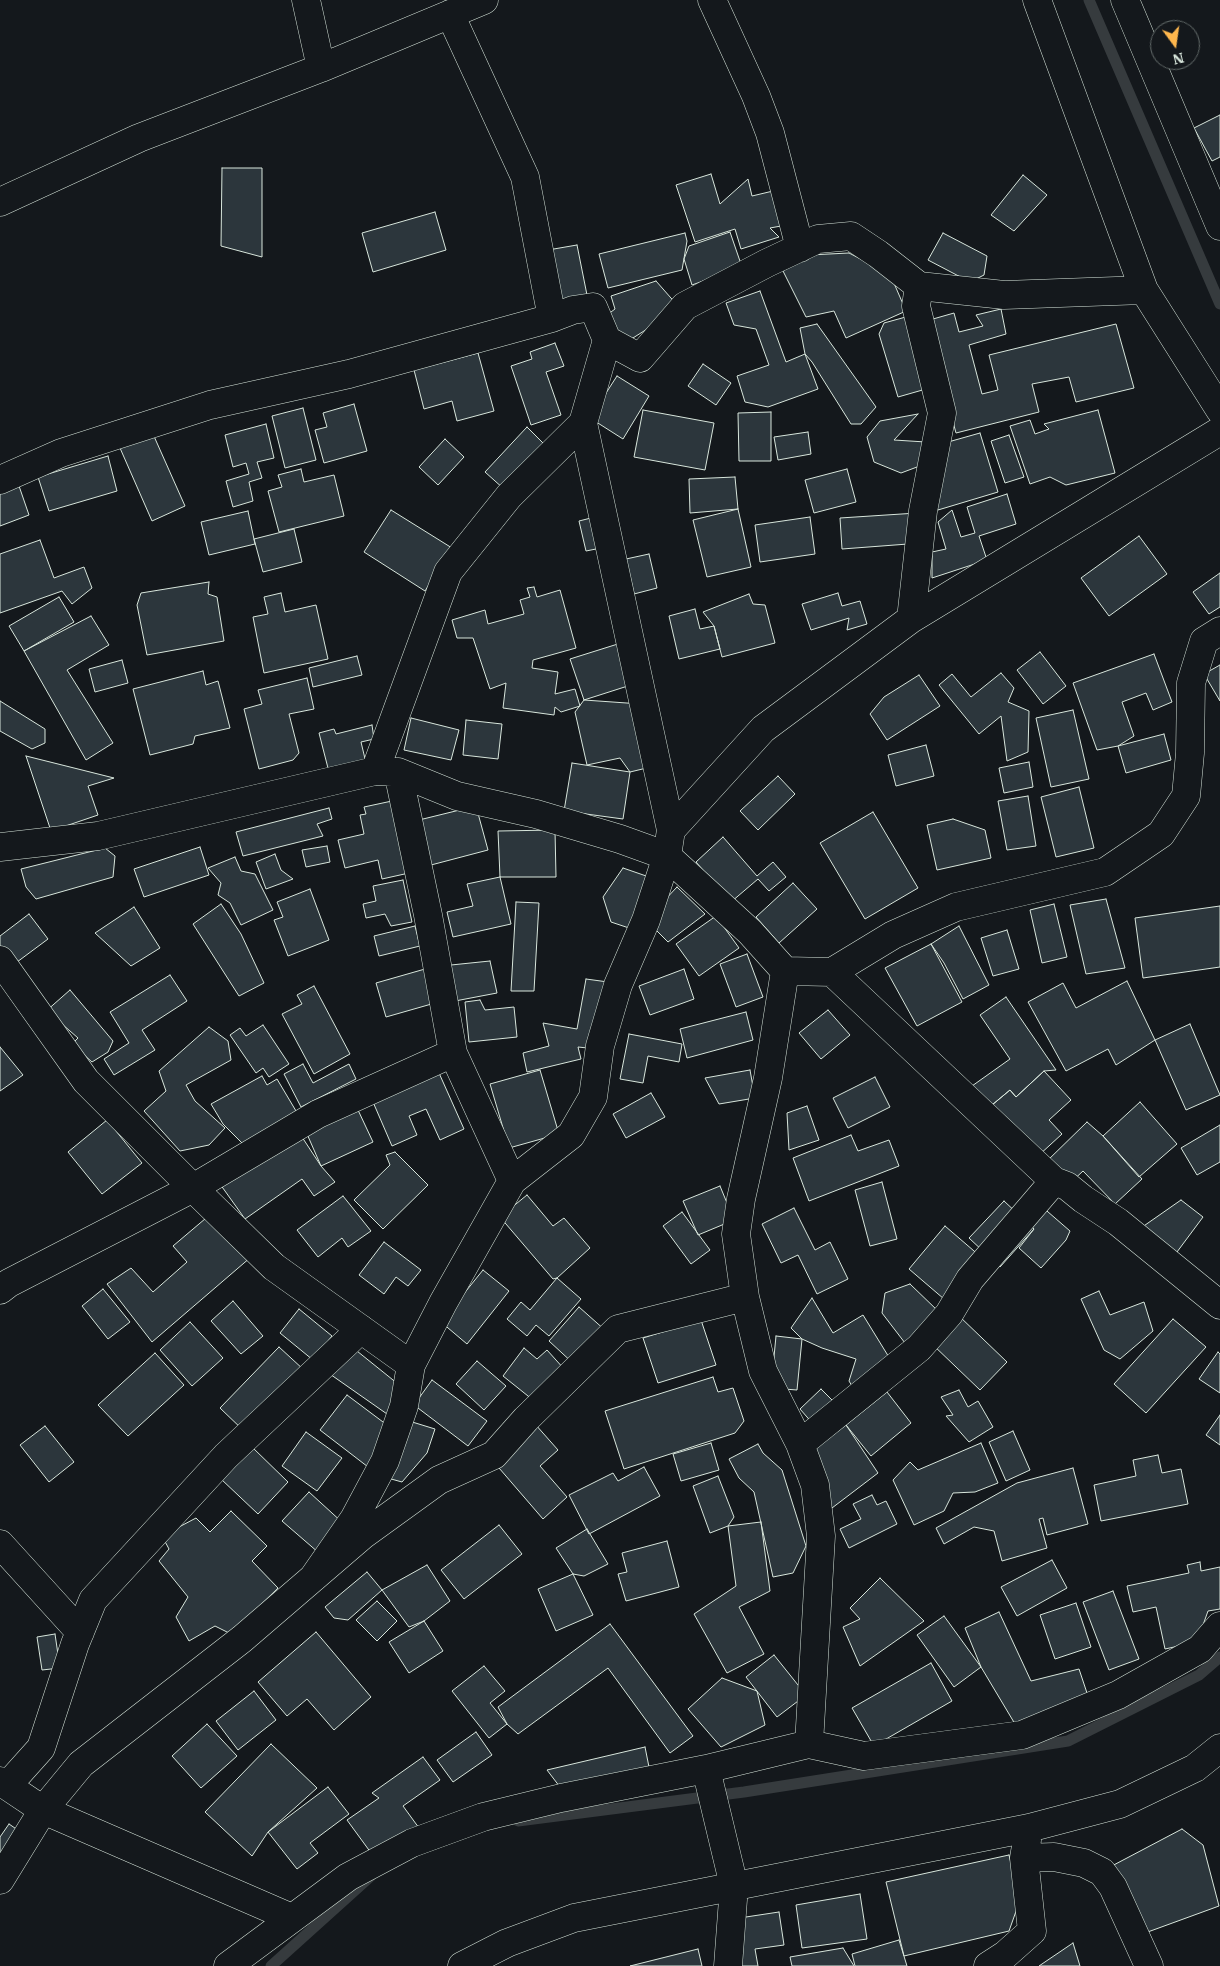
<!DOCTYPE html>
<style>
body{margin:0}
#map{position:relative;width:1220px;height:1966px;overflow:hidden;background:#14181c;font-family:"IBM Plex Serif",serif}
canvas{display:block}
.north{position:absolute;left:1150px;top:20px;width:50px;height:50px;box-sizing:border-box;background:#14181c;border:1px solid #626a69;border-radius:50%;rotate:166deg;font-size:14px;font-weight:700;line-height:20px;text-align:center;color:#d8e6dc}
.north::after{content:'';display:block;margin:auto;width:18px;height:22px;background:#ffb74d;clip-path:polygon(50% 0,100% 100%,50% 72%,0 100%)}
</style>
<div id="map">
<canvas width="1220" height="1966"></canvas>
<div class="north">N</div>
</div>
<script>
const context = document.querySelector('canvas').getContext('2d');
context.lineJoin = 'round';
function poly(rows) {
  const path = new Path2D();
  for (const r of rows) {
    path.moveTo(r[0], r[1]);
    for (let i = 2; i < r.length; i += 2) path.lineTo(r[i], r[i + 1]);
  }
  return path;
}
function strokePath(path, color, width, dash) {
  context.strokeStyle = color;
  context.lineWidth = width;
  context.lineCap = dash ? 'butt' : 'round';
  context.setLineDash(dash || []);
  context.stroke(path);
}
function fill(path, color) {
  context.fillStyle = color;
  context.fill(path, 'evenodd');
}
strokePath(poly([
 [1089,0,1220,304],
 [518,1821,744,1792,1068,1741,1199,1675,1220,1657],
 [271,1966,371,1876]
]), '#363b3e', 11);
const building = poly([
 [1220,115,1220,157,1212,161,1194,128,1220,115],
 [222,168,262,168,262,257,221,246,222,168],
 [711,174,720,204,748,179,752,196,773,191,781,226,770,228,779,237,741,249,735,229,695,242,676,185,711,174],
 [1023,175,1047,195,1014,231,991,215,1023,175],
 [435,212,446,250,373,272,362,233,435,212],
 [730,232,742,267,692,285,684,259,689,246,730,232],
 [685,233,687,241,682,270,608,288,599,254,685,233],
 [943,233,987,256,984,275,970,282,928,260,943,233],
 [577,245,587,295,558,300,548,250,577,245],
 [849,253,890,274,906,311,846,338,834,311,806,317,783,271,809,255,849,253],
 [656,281,678,306,663,319,625,343,607,315,615,309,611,296,656,281],
 [760,291,786,362,805,354,818,389,768,407,745,402,737,376,769,365,756,329,734,325,726,303,760,291],
 [1001,309,1006,334,969,345,982,394,998,390,989,355,1116,324,1134,388,1076,402,1069,377,1032,384,1039,412,956,433,926,321,954,313,959,332,983,326,976,315,1001,309],
 [913,315,933,387,898,397,879,334,884,323,913,315],
 [817,324,876,407,861,424,851,424,812,362,805,354,800,328,817,324],
 [555,343,564,366,546,372,561,415,531,425,511,366,532,359,530,352,555,343],
 [478,353,494,411,457,421,452,401,424,409,414,370,478,353],
 [703,364,731,383,716,405,688,386,703,364],
 [617,376,649,396,623,439,590,418,617,376],
 [354,404,367,451,324,463,315,430,327,427,323,413,354,404],
 [303,408,316,460,285,468,272,416,303,408],
 [643,410,714,423,705,470,634,457,643,410],
 [1098,410,1115,473,1066,485,1050,477,1030,484,1010,426,1030,420,1035,434,1049,429,1044,424,1098,410],
 [771,412,771,461,739,461,738,413,771,412],
 [918,414,894,440,926,442,925,464,901,473,874,462,867,437,880,421,918,414],
 [266,424,274,458,257,462,262,478,249,482,253,501,233,507,226,481,249,474,246,463,233,467,225,435,266,424],
 [527,427,545,445,504,489,485,472,527,427],
 [808,432,811,454,778,460,774,437,808,432],
 [980,433,998,492,938,510,931,487,941,444,980,433],
 [153,434,185,506,152,521,120,448,153,434],
 [1009,435,1024,477,1005,483,991,441,1009,435],
 [445,439,464,457,438,485,419,467,445,439],
 [108,456,117,491,49,511,38,477,108,456],
 [301,469,304,482,334,475,344,516,279,532,268,491,282,487,278,475,301,469],
 [847,469,856,502,814,513,805,480,847,469],
 [735,477,738,509,690,513,689,479,735,477],
 [18,483,29,515,0,526,0,491,18,483],
 [1007,494,1016,524,979,536,987,560,932,578,932,552,946,549,938,522,952,510,961,537,975,533,967,507,1007,494],
 [738,509,751,567,707,577,693,520,738,509],
 [391,510,452,548,425,591,364,552,391,510],
 [248,511,255,544,209,555,201,522,248,511],
 [917,513,908,544,842,549,840,518,917,513],
 [595,517,601,548,586,551,579,521,595,517],
 [810,517,815,554,760,562,755,525,810,517],
 [294,529,302,562,263,572,254,539,294,529],
 [1139,536,1167,574,1109,616,1081,578,1139,536],
 [40,540,54,578,84,567,92,588,72,604,62,591,0,613,0,554,40,540],
 [649,554,657,588,634,594,626,559,649,554],
 [1220,573,1220,607,1209,614,1193,592,1220,573],
 [209,582,208,594,217,597,224,641,147,655,137,605,141,593,209,582],
 [534,587,537,597,560,590,576,648,533,660,532,668,558,672,555,694,575,689,580,706,561,712,555,707,554,715,503,708,506,683,490,689,473,638,457,638,452,620,485,610,488,624,524,614,520,600,530,597,527,588,534,587],
 [281,593,285,612,316,605,328,659,264,673,253,617,268,614,264,597,281,593],
 [838,593,842,606,860,601,867,624,847,630,849,618,811,630,802,604,838,593],
 [749,594,753,604,765,605,775,643,722,657,714,626,703,612,749,594],
 [59,597,74,622,24,651,9,626,59,597],
 [695,609,700,629,714,626,720,649,679,659,669,616,695,609],
 [91,616,109,645,67,670,113,743,86,760,24,651,91,616],
 [621,643,634,684,584,700,570,659,621,643],
 [1040,652,1066,686,1043,704,1017,670,1040,652],
 [1154,654,1172,702,1153,710,1146,693,1122,702,1134,736,1118,746,1097,750,1073,683,1154,654],
 [357,656,362,675,313,687,309,668,357,656],
 [122,660,128,683,95,692,89,669,122,660],
 [1220,665,1220,701,1204,674,1220,665],
 [203,671,206,685,218,681,230,728,195,736,193,744,150,755,133,689,203,671],
 [1001,673,1014,688,1008,702,1029,711,1028,752,1007,761,1001,716,979,734,939,685,952,674,971,697,1001,673],
 [919,675,940,706,887,740,870,714,884,697,919,675],
 [307,678,314,709,289,714,299,753,293,760,259,769,244,709,262,704,258,690,307,678],
 [584,700,641,704,655,766,630,772,620,758,587,765,575,712,584,700],
 [0,701,45,729,45,743,32,749,0,731,0,701],
 [1073,710,1089,779,1051,787,1036,718,1073,710],
 [411,718,459,730,451,760,404,750,411,718],
 [466,720,502,724,498,759,463,755,466,720],
 [372,725,374,739,361,742,366,763,329,772,319,733,334,729,336,734,372,725],
 [1164,734,1171,760,1126,773,1118,746,1164,734],
 [926,745,934,776,896,786,888,755,926,745],
 [26,756,114,778,88,786,98,815,51,831,26,756],
 [1029,762,1033,787,1004,793,999,768,1029,762],
 [572,763,630,772,623,819,564,811,572,763],
 [778,776,795,794,758,830,740,811,778,776],
 [1079,787,1094,848,1056,857,1041,797,1079,787],
 [1028,796,1036,846,1007,850,998,801,1028,796],
 [392,801,409,873,382,879,378,860,345,868,338,840,364,834,360,815,366,814,364,807,392,801],
 [476,806,488,850,431,865,419,820,476,806],
 [329,808,332,819,317,824,323,836,243,856,236,832,329,808],
 [873,812,918,888,865,919,820,843,873,812],
 [953,819,985,830,991,858,937,870,927,825,953,819],
 [555,830,556,877,500,877,498,831,555,830],
 [723,837,757,876,773,862,786,877,769,891,758,879,731,902,696,862,723,837],
 [327,846,330,862,306,867,302,850,327,846],
 [200,847,209,875,144,897,134,869,200,847],
 [105,848,115,856,113,877,36,899,26,887,21,869,105,848],
 [275,854,281,870,293,879,266,889,256,862,275,854],
 [235,857,241,871,255,874,273,910,241,925,230,903,218,895,221,883,208,868,235,857],
 [623,868,652,878,635,930,611,922,603,897,623,868],
 [500,877,511,924,453,937,447,912,473,906,467,884,500,877],
 [403,880,412,922,391,926,385,914,366,918,363,904,376,901,373,886,403,880],
 [793,883,817,909,779,943,756,917,793,883],
 [677,887,705,914,668,942,646,920,677,887],
 [310,889,329,940,288,956,274,920,283,917,277,902,310,889],
 [1106,899,1125,968,1086,974,1070,905,1106,899],
 [516,902,539,903,534,991,511,991,516,902],
 [221,904,241,934,264,983,239,996,193,924,221,904],
 [1054,904,1067,957,1042,963,1030,910,1054,904],
 [1220,906,1220,967,1143,978,1135,918,1220,906],
 [134,907,160,948,131,966,95,933,134,907],
 [29,914,48,939,9,968,0,956,0,936,29,914],
 [716,916,739,948,699,976,676,944,716,916],
 [415,926,420,946,379,956,374,936,415,926],
 [959,926,989,985,963,999,944,963,931,944,959,926],
 [1007,930,1019,969,993,976,981,938,1007,930],
 [931,944,962,1002,917,1026,885,968,931,944],
 [747,954,763,997,736,1007,720,964,747,954],
 [490,961,497,993,455,1001,451,965,490,961],
 [425,969,435,1003,386,1017,376,983,425,969],
 [684,969,694,999,650,1015,639,986,684,969],
 [170,975,187,1001,142,1030,155,1050,114,1075,104,1059,129,1043,110,1012,170,975],
 [586,979,608,982,597,1049,578,1047,581,1059,527,1072,523,1053,549,1046,543,1023,577,1029,586,979],
 [1127,981,1155,1040,1116,1065,1108,1049,1066,1071,1028,1002,1063,983,1076,1008,1127,981],
 [314,986,350,1054,314,1074,282,1014,302,1004,297,995,314,986],
 [70,990,113,1041,108,1052,92,1062,72,1044,78,1038,62,1024,45,1012,70,990],
 [1006,997,1056,1070,1044,1071,1016,1097,1010,1090,992,1105,972,1086,1010,1059,980,1015,1006,997],
 [480,1000,485,1010,514,1007,517,1037,469,1042,465,1002,480,1000],
 [828,1010,850,1035,821,1059,799,1033,828,1010],
 [746,1012,753,1040,687,1058,680,1029,746,1012],
 [1190,1024,1220,1095,1186,1110,1155,1040,1190,1024],
 [263,1025,289,1064,269,1077,263,1068,256,1073,230,1035,240,1028,246,1036,263,1025],
 [209,1027,228,1041,231,1060,186,1085,195,1101,225,1128,209,1145,180,1151,144,1111,166,1091,159,1071,209,1027],
 [629,1034,682,1044,679,1062,648,1056,643,1083,620,1079,629,1034],
 [0,1047,23,1075,0,1091,0,1047],
 [303,1064,313,1083,349,1064,356,1079,301,1107,284,1074,303,1064],
 [540,1070,559,1134,509,1148,490,1084,540,1070],
 [750,1070,755,1098,719,1104,705,1078,750,1070],
 [1044,1071,1071,1100,1049,1120,1062,1134,1038,1156,992,1105,1010,1090,1016,1097,1044,1071],
 [439,1073,464,1129,440,1140,426,1109,409,1116,417,1135,392,1146,373,1102,439,1073],
 [262,1076,267,1085,277,1079,299,1116,245,1146,223,1124,211,1104,262,1076],
 [875,1077,890,1107,848,1128,833,1098,875,1077],
 [651,1093,665,1117,626,1138,613,1114,651,1093],
 [1140,1102,1177,1144,1139,1177,1103,1136,1140,1102],
 [807,1106,819,1140,789,1150,787,1113,807,1106],
 [358,1110,373,1142,321,1166,307,1134,358,1110],
 [107,1120,142,1163,102,1194,68,1152,107,1120],
 [1087,1122,1103,1136,1142,1179,1115,1204,1083,1171,1067,1186,1045,1163,1087,1122],
 [1220,1125,1220,1162,1197,1175,1181,1148,1220,1125],
 [300,1134,321,1166,335,1182,314,1196,302,1179,245,1219,220,1184,300,1134],
 [851,1135,858,1151,889,1140,899,1166,809,1201,793,1158,851,1135],
 [395,1152,428,1185,383,1229,354,1200,390,1165,386,1155,395,1152],
 [882,1182,897,1239,870,1246,855,1190,882,1182],
 [720,1186,734,1220,698,1235,683,1201,720,1186],
 [527,1195,553,1226,564,1218,590,1248,557,1278,553,1279,500,1217,527,1195],
 [343,1196,371,1231,348,1247,342,1238,318,1257,297,1230,343,1196],
 [1181,1200,1203,1217,1174,1256,1138,1230,1181,1200],
 [1004,1201,1034,1229,1000,1267,969,1238,1004,1201],
 [1040,1205,1070,1231,1066,1240,1041,1268,1019,1248,1034,1229,1026,1220,1040,1205],
 [794,1208,815,1250,830,1242,848,1279,817,1294,798,1255,781,1263,762,1224,794,1208],
 [682,1212,710,1250,691,1264,663,1226,682,1212],
 [212,1213,251,1257,152,1342,107,1284,131,1268,153,1292,187,1262,173,1246,212,1213],
 [945,1226,981,1257,944,1299,909,1269,945,1226],
 [384,1242,421,1270,408,1286,396,1277,384,1294,359,1275,384,1242],
 [483,1270,509,1291,467,1344,441,1322,483,1270],
 [557,1278,581,1299,549,1336,536,1325,527,1336,507,1319,521,1302,530,1310,557,1278],
 [910,1284,938,1311,905,1343,882,1313,885,1293,910,1284],
 [103,1289,130,1322,108,1339,82,1306,103,1289],
 [1099,1291,1110,1315,1144,1302,1153,1331,1120,1359,1104,1350,1081,1299,1099,1291],
 [812,1298,833,1333,863,1315,895,1367,855,1391,849,1381,856,1359,822,1348,802,1339,791,1328,812,1298],
 [233,1301,263,1336,241,1354,211,1321,233,1301],
 [579,1307,606,1331,575,1365,549,1341,579,1307],
 [299,1309,332,1336,313,1360,280,1333,299,1309],
 [958,1315,1007,1362,980,1390,931,1343,958,1315],
 [1173,1319,1206,1347,1146,1413,1114,1384,1173,1319],
 [701,1320,716,1365,658,1383,643,1338,701,1320],
 [190,1322,223,1358,192,1386,160,1350,190,1322],
 [776,1336,802,1339,797,1390,771,1388,776,1336],
 [347,1343,403,1388,387,1414,327,1372,347,1343],
 [279,1347,304,1370,245,1432,220,1408,279,1347],
 [524,1348,537,1359,547,1350,565,1370,533,1400,503,1376,524,1348],
 [1218,1352,1220,1354,1220,1393,1199,1379,1218,1352],
 [155,1353,184,1385,128,1436,98,1405,155,1353],
 [477,1361,506,1386,484,1410,456,1384,477,1361],
 [713,1377,718,1392,733,1388,744,1421,735,1433,624,1469,605,1411,713,1377],
 [432,1380,487,1421,468,1446,414,1405,432,1380],
 [821,1389,836,1404,814,1425,800,1409,821,1389],
 [959,1390,968,1407,978,1401,993,1427,969,1442,946,1416,953,1415,941,1397,959,1390],
 [887,1392,911,1423,871,1456,846,1425,887,1392],
 [347,1395,387,1425,372,1470,320,1430,347,1395],
 [1220,1415,1220,1445,1206,1435,1220,1415],
 [409,1421,435,1429,427,1453,402,1482,384,1477,409,1421],
 [535,1424,558,1450,540,1466,567,1497,543,1519,493,1461,535,1424],
 [846,1425,878,1473,832,1508,825,1492,804,1457,846,1425],
 [45,1426,74,1462,49,1482,20,1445,45,1426],
 [1013,1431,1030,1470,1006,1481,989,1442,1013,1431],
 [306,1432,342,1458,317,1491,282,1466,306,1432],
 [711,1443,719,1470,681,1481,673,1454,711,1443],
 [981,1443,998,1483,975,1492,953,1493,944,1511,914,1525,893,1480,910,1462,918,1470,981,1443],
 [758,1444,763,1453,782,1470,806,1546,793,1573,773,1577,754,1492,739,1478,729,1459,758,1444],
 [252,1447,288,1482,258,1514,221,1479,252,1447],
 [1158,1455,1162,1473,1181,1469,1188,1504,1101,1521,1094,1485,1136,1476,1133,1460,1158,1455],
 [644,1467,660,1496,589,1534,569,1495,613,1473,618,1481,644,1467],
 [1073,1468,1088,1524,1047,1535,1043,1518,1039,1519,1047,1548,1002,1561,994,1531,974,1527,944,1544,936,1528,1017,1483,1073,1468],
 [718,1476,734,1517,728,1526,710,1533,693,1486,718,1476],
 [309,1492,344,1524,319,1553,282,1521,309,1492],
 [872,1495,877,1505,886,1501,897,1524,849,1548,840,1529,861,1519,853,1504,872,1495],
 [231,1511,267,1546,252,1561,278,1588,231,1634,215,1626,189,1641,176,1617,188,1597,159,1561,169,1549,162,1536,196,1518,210,1532,231,1511],
 [761,1522,770,1591,739,1607,764,1654,727,1673,694,1614,736,1586,728,1526,761,1522],
 [499,1525,522,1554,464,1599,441,1570,499,1525],
 [587,1529,608,1564,584,1576,573,1574,556,1548,587,1529],
 [667,1541,679,1587,626,1601,618,1574,627,1572,622,1553,667,1541],
 [1052,1560,1067,1588,1017,1616,1001,1587,1052,1560],
 [1200,1562,1201,1571,1220,1567,1220,1609,1208,1611,1197,1642,1165,1649,1156,1607,1133,1612,1127,1586,1189,1573,1187,1565,1200,1562],
 [427,1565,450,1601,424,1621,409,1627,382,1590,427,1565],
 [367,1572,382,1590,348,1620,334,1618,325,1607,367,1572],
 [573,1574,593,1615,556,1631,538,1589,573,1574],
 [880,1578,924,1621,860,1666,843,1627,860,1619,850,1608,880,1578],
 [1113,1591,1139,1659,1109,1670,1083,1602,1113,1591],
 [377,1601,397,1621,377,1641,356,1620,377,1601],
 [1076,1603,1091,1647,1055,1659,1040,1615,1076,1603],
 [999,1612,1031,1681,1079,1669,1088,1696,1018,1729,981,1667,965,1628,999,1612],
 [944,1616,981,1667,954,1687,917,1635,944,1616],
 [424,1621,443,1651,409,1673,389,1642,424,1621],
 [610,1624,693,1736,670,1753,608,1668,518,1734,507,1724,498,1707,610,1624],
 [316,1632,371,1697,334,1730,307,1699,287,1716,258,1682,316,1632],
 [55,1634,60,1668,42,1670,37,1637,55,1634],
 [774,1655,806,1695,777,1717,746,1677,774,1655],
 [931,1663,952,1701,874,1746,852,1708,931,1663],
 [484,1666,505,1691,490,1703,507,1724,489,1738,452,1691,484,1666],
 [722,1678,757,1691,765,1725,721,1747,688,1709,722,1678],
 [254,1691,276,1720,238,1750,216,1721,254,1691],
 [207,1724,237,1756,201,1788,172,1756,207,1724],
 [476,1732,492,1755,453,1782,437,1760,476,1732],
 [271,1744,317,1788,268,1832,252,1856,205,1812,271,1744],
 [645,1747,650,1772,563,1791,547,1770,645,1747],
 [423,1757,440,1780,403,1806,419,1828,374,1857,347,1820,379,1798,372,1793,423,1757],
 [328,1787,349,1814,310,1843,318,1853,297,1869,268,1832,328,1787],
 [9,1824,25,1835,0,1872,0,1837,9,1824],
 [1182,1829,1203,1845,1219,1906,1145,1933,1108,1868,1182,1829],
 [1009,1855,1020,1900,1009,1931,904,1956,886,1882,1009,1855],
 [860,1894,867,1939,802,1948,796,1905,860,1894],
 [779,1912,784,1945,755,1949,758,1966,733,1966,726,1920,779,1912],
 [899,1940,907,1966,855,1966,852,1954,899,1940],
 [1073,1943,1080,1966,1039,1966,1073,1943],
 [843,1948,854,1966,792,1966,790,1957,843,1948],
 [698,1949,702,1966,630,1966,698,1949]
]);
fill(building, '#2c363c');
strokePath(building, '#d8e6dc', 1);
const minor = poly([
 [306,0,321,68],
 [712,0,756,96,770,133,800,248],
 [1037,0,1144,290,1220,410],
 [1125,0,1220,226],
 [450,14,525,177,552,318],
 [0,202,139,138,321,68,484,0],
 [583,423,671,830],
 [0,480,61,453,210,405,349,374,552,318,573,310,593,307,607,340],
 [911,619,923,511,942,413,916,306,919,286],
 [375,771,448,572,509,496,583,423,607,340,640,358,685,306,767,263,818,239,851,236,878,254,919,286,1004,295,1144,290],
 [398,772,428,915,453,1053,512,1181],
 [0,847,98,836,375,771,398,772,457,796,536,814,620,839,667,856,750,932,785,971,832,972,1054,1181,1067,1186,1083,1199,1118,1222,1220,1305],
 [0,960,86,1081,193,1188,274,1267,411,1365],
 [785,971,768,1078,741,1199,736,1234,745,1297,763,1371,800,1444,815,1485,821,1536,809,1744],
 [832,972,893,935,956,907,1105,872,1161,834,1186,796,1190,753,1191,683,1204,641,1220,631],
 [0,1290,9,1283,193,1188,318,1114,453,1053],
 [800,1444,919,1348,949,1314,970,1279,1054,1181],
 [0,1544,80,1632],
 [313,1578,354,1519,385,1461,404,1406,411,1365,443,1303,512,1181,571,1135,593,1097,600,1046,618,985,646,920,667,856,671,830,763,729,911,619,1220,431],
 [706,1769,734,1886,728,1966],
 [0,1781,43,1810,292,1918],
 [7,1786,41,1748,75,1644,93,1600,226,1456,361,1329],
 [1024,1858,1054,1857,1084,1863,1102,1872,1113,1887,1149,1966],
 [0,1880,43,1810,81,1764,242,1639,363,1535,439,1480,494,1455,526,1419,618,1329,745,1297],
 [228,1966,348,1877,412,1843,483,1817,561,1798,706,1769,809,1744,864,1756,1022,1735,1118,1695,1200,1649,1220,1626],
 [462,1966,507,1943,574,1918,1029,1828,1120,1804,1195,1768,1220,1748],
 [988,1966,1005,1955,1032,1931,1024,1858,1027,1840]
]);
strokePath(minor, '#d8e6dc', 29);
strokePath(minor, '#14181c', 28);
</script>
